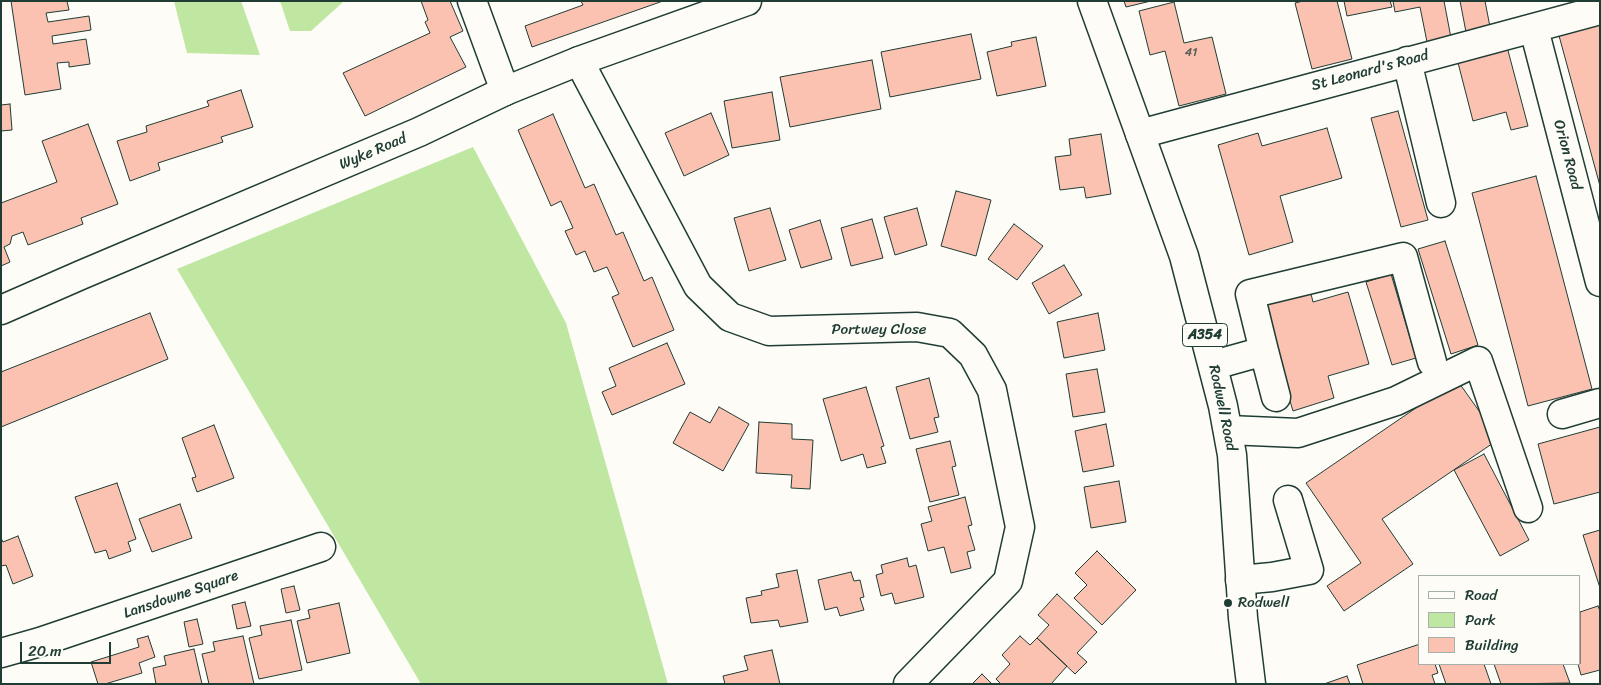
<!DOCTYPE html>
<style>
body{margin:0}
#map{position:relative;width:1601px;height:685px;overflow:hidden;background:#fdfcf7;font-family:Sriracha,sans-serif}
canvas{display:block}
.frame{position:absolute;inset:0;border:2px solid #1f3d34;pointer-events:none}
.legend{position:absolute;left:1418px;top:575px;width:162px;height:90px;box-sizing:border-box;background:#fdfcf7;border:1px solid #a4b0a9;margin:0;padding:6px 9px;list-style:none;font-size:15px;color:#1f3d34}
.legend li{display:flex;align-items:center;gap:10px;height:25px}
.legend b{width:25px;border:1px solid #a4b0a9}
.scale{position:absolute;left:20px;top:642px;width:91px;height:22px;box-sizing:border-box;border:2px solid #1f3d34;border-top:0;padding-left:6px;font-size:15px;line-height:18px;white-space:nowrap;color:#1f3d34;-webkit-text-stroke:4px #fdfcf7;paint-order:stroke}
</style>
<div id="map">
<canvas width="1601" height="685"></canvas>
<div class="frame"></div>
<ul class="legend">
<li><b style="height:6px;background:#fdfcf7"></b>Road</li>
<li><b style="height:14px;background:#bfe7a2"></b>Park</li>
<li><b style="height:14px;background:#fbc2b1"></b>Building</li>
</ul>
<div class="scale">20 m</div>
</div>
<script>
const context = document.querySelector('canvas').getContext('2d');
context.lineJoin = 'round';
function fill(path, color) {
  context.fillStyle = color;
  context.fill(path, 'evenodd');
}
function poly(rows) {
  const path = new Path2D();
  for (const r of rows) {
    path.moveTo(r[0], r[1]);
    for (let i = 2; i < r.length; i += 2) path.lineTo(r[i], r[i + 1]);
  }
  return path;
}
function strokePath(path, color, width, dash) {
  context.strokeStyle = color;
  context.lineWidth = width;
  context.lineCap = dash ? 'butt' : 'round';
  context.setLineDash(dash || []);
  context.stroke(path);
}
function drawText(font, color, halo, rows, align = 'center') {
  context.font = font + ' Sriracha,sans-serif';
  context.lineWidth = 4.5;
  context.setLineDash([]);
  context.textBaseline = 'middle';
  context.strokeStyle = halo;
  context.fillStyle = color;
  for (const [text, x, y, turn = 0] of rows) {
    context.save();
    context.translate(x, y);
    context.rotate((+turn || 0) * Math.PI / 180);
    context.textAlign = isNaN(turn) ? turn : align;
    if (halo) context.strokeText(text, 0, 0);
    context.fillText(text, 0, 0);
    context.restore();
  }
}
fill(poly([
 [174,1,241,1,260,55,187,53],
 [280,1,342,1,342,3,311,31,290,31],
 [473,147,566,323,668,684,421,684,177,269]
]), '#bfe7a2');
const building = poly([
 [11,1,67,1,69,10,46,13,48,22,89,16,91,30,52,36,53,44,86,39,90,64,69,67,69,62,57,63,61,89,25,95,11,1],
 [421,1,450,1,463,31,450,37,466,67,365,116,343,73,430,33,425,22,428,20,421,1],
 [581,1,663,1,532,47,525,26,583,5,581,1],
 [1124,1,1151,1,1126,7,1124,1],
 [1303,1,1337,1,1352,59,1312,69,1295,3,1303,1],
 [1344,1,1390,1,1392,7,1347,16,1344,1],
 [1393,1,1444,1,1451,38,1427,42,1420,7,1395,12,1393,1],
 [1460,1,1485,1,1490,27,1466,32,1460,1],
 [1174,2,1184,43,1212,37,1226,94,1179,106,1165,51,1150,55,1139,11,1174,2],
 [1600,20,1600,186,1558,32,1600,20],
 [971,34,981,79,890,97,881,52,971,34],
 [1036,37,1046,86,997,96,987,52,1012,46,1011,42,1036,37],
 [1506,43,1528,126,1511,130,1506,112,1473,121,1456,55,1506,43],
 [872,60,881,109,790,127,780,77,872,60],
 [241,90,253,127,221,137,223,142,158,163,160,170,130,181,117,141,147,132,146,126,209,106,207,101,241,90],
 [772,92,780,140,732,148,724,101,772,92],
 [10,104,12,130,1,131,1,105,10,104],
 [1398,111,1428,220,1401,227,1371,118,1398,111],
 [711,113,729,155,684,176,665,133,711,113],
 [553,114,585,188,594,184,616,235,623,232,644,281,652,277,674,330,633,347,612,297,619,294,607,267,594,272,585,251,576,255,565,231,573,228,561,201,551,206,518,130,553,114],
 [88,124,118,204,81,218,83,224,28,245,23,232,12,236,10,244,4,247,10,262,1,266,1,203,57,182,42,141,88,124],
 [1327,128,1342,178,1280,196,1293,242,1249,255,1218,145,1258,133,1262,146,1327,128],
 [1101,134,1111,194,1086,198,1084,187,1060,190,1055,157,1071,155,1069,139,1101,134],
 [1536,176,1592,389,1528,406,1472,193,1536,176],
 [956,191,991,200,976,256,941,246,956,191],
 [770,208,786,260,749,271,734,218,770,208],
 [917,208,927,245,895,255,884,217,917,208],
 [872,219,883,258,851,266,841,228,872,219],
 [820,220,832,259,801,268,789,230,820,220],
 [1014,224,1043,246,1017,280,988,259,1014,224],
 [1445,241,1478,345,1451,354,1418,249,1445,241],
 [1064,265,1082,295,1049,314,1032,283,1064,265],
 [1391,274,1416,358,1392,365,1366,282,1391,274],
 [1309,286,1313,302,1348,292,1369,364,1328,376,1334,398,1293,411,1260,300,1309,286],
 [150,313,168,359,1,427,1,372,150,313],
 [1098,313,1105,350,1064,358,1057,322,1098,313],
 [667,343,685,384,612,415,602,392,616,386,609,368,667,343],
 [1097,369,1105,412,1073,417,1066,374,1097,369],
 [929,378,939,417,934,418,938,432,910,439,896,387,929,378],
 [1457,380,1499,439,1382,519,1413,564,1344,611,1327,586,1361,563,1306,483,1457,380],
 [866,387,884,446,881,447,886,463,867,468,863,454,841,461,823,399,866,387],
 [719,407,749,424,723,471,673,443,690,412,710,423,719,407],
 [759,422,792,424,792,439,813,440,810,489,791,488,792,475,756,473,759,422],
 [1106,424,1114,466,1083,472,1075,431,1106,424],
 [214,425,234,478,197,492,192,478,196,477,182,438,214,425],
 [1600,427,1600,492,1554,504,1538,444,1600,427],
 [950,441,956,466,952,467,959,495,930,502,916,449,950,441],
 [1484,454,1529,540,1500,556,1454,470,1484,454],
 [1119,481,1126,522,1091,528,1084,487,1119,481],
 [117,483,136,539,128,542,131,551,109,559,106,550,95,553,75,497,117,483],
 [965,497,972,525,968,526,975,550,967,552,971,568,951,573,944,547,928,551,921,524,932,521,928,507,965,497],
 [180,504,192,538,152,552,139,519,180,504],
 [1600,530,1600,588,1583,535,1600,530],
 [18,536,33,576,13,584,6,565,1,566,1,538,3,542,18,536],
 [1097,551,1136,590,1102,625,1074,598,1087,585,1075,573,1097,551],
 [907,558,909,567,916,565,924,597,895,604,892,593,881,596,876,575,883,573,881,565,907,558],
 [797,570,808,622,780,627,778,620,751,623,746,598,762,595,761,591,779,587,776,574,797,570],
 [851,572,854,581,860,580,864,597,860,598,864,610,840,616,837,607,825,610,818,580,851,572],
 [294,586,300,610,286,613,281,589,294,586],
 [1057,594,1097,632,1077,653,1087,662,1075,674,1037,638,1049,625,1038,615,1057,594],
 [245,602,251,626,237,629,232,605,245,602],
 [339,603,350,653,307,663,297,621,310,618,308,610,339,603],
 [1598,606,1600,611,1600,670,1581,675,1578,664,1580,664,1580,612,1598,606],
 [197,619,203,644,189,647,184,622,197,619],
 [291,620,302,670,259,679,249,638,262,635,260,626,291,620],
 [148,636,155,657,139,663,142,673,105,684,98,684,91,662,139,647,137,639,148,636],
 [243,636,254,684,209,684,202,654,215,651,213,642,243,636],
 [1020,636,1030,645,1037,638,1067,666,1051,684,1001,684,996,679,1010,664,1002,655,1020,636],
 [1420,644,1420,664,1435,664,1438,673,1432,675,1435,684,1363,684,1357,665,1420,644],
 [194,649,202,684,156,684,153,668,166,665,164,656,194,649],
 [772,650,780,684,725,684,723,676,748,670,744,656,772,650],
 [1439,664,1484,664,1491,684,1446,684,1439,664],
 [1494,664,1563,664,1570,683,1501,684,1494,664],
 [982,674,992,684,972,684,982,674],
 [1347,676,1350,684,1324,684,1347,676]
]);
fill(building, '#fbc2b1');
strokePath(building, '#1f3d34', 1);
const minor = poly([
 [472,1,505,91],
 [1534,29,1600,282],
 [579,61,698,286,730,317,769,331,917,327,950,333,973,355,992,390,1020,527,1008,581,908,684],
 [1407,61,1441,203],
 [1140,134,1600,10],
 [1264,351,1276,397],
 [1214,365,1264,351,1250,294,1403,257,1432,362],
 [1562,414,1600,403],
 [1228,430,1298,433,1396,401,1478,361,1528,508],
 [1240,580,1272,577,1309,570,1288,500],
 [1,653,40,642,321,547]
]);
const major = poly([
 [1,310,81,275,419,132,505,91,579,61,747,1]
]);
const highway = poly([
 [1092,1,1184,256,1223,406,1232,455,1243,618,1251,684]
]);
strokePath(minor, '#1f3d34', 31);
strokePath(major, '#1f3d34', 31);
strokePath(highway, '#1f3d34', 31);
strokePath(minor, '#fdfcf7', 28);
strokePath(major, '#fdfcf7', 28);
strokePath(highway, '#fdfcf7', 28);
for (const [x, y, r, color] of [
 [1228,603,5,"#1f3d34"]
]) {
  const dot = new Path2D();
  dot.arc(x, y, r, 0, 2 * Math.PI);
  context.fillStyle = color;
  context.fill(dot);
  strokePath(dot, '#fdfcf7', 2);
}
drawText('12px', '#565e53', null, [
 ["41",1191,53]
]);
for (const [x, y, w] of [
 [1205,335,45]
]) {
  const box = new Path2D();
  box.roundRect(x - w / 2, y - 11.5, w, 23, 4);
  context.fillStyle = '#fdfcf7';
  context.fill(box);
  strokePath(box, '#1f3d34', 1);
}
drawText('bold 14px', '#1f3d34', null, [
 ["A354",1205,335]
]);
drawText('15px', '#1f3d34', '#fdfcf7', [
 ["St Leonard's Road",1370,71,-15],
 ["Wyke Road",373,152,-23],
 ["Orion Road",1567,155,75],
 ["Portwey Close",879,330],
 ["Rodwell Road",1222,408,78],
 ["Lansdowne Square",181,595,-19]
]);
drawText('15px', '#1f3d34', '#fdfcf7', [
 ["Rodwell",1238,603]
], 'left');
</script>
